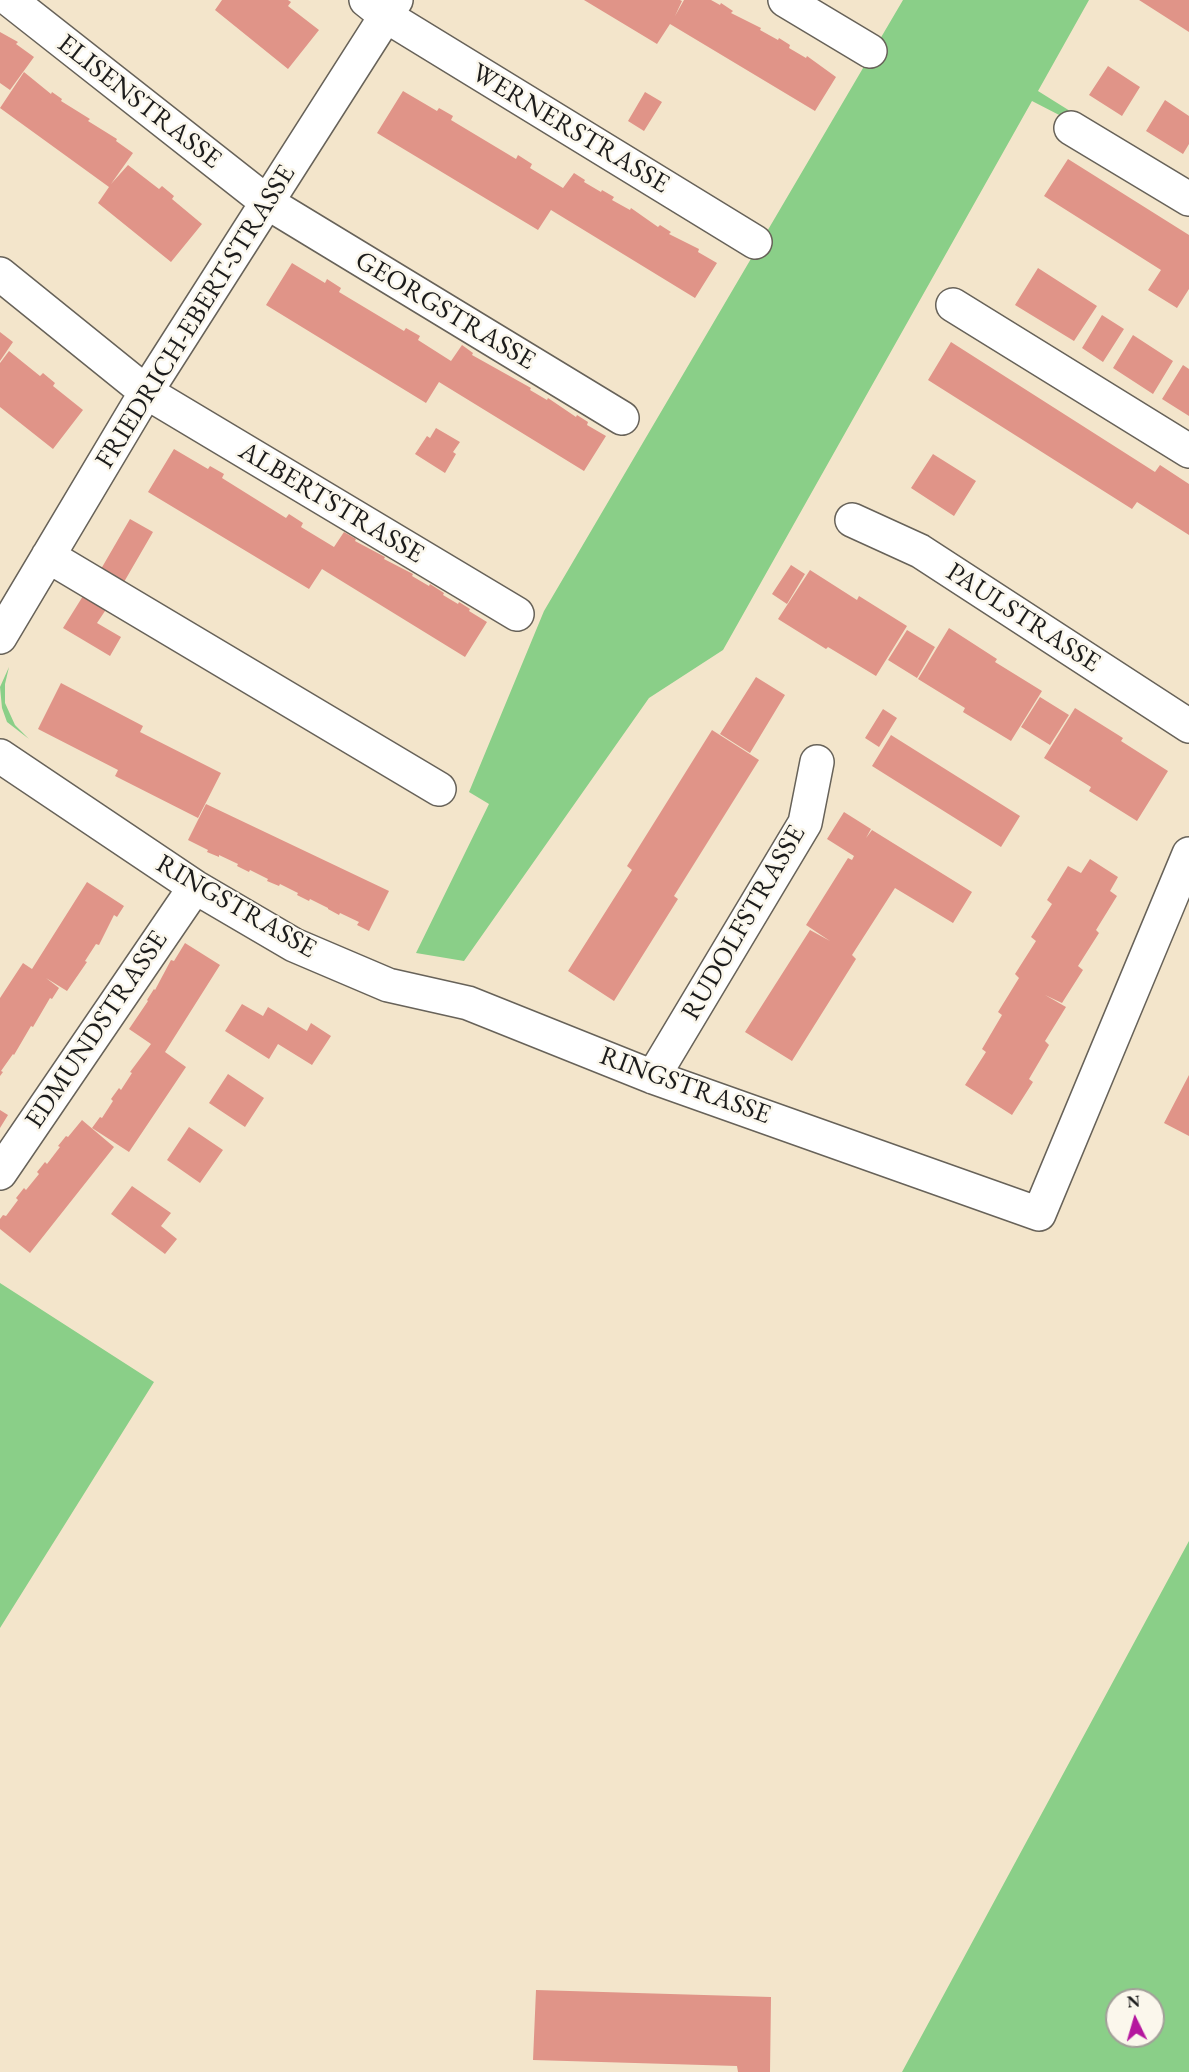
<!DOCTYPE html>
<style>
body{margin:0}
#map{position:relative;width:1189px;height:2072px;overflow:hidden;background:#f3e5cb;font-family:"EB Garamond",serif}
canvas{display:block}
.north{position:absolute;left:1105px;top:1988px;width:60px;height:60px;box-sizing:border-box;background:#fbf7ec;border:2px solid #a29f99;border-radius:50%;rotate:355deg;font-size:16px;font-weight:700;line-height:24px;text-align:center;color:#1c1c1c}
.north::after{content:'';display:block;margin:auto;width:21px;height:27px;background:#b5179e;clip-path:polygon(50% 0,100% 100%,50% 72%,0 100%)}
</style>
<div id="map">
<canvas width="1189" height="2072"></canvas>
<div class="north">N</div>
</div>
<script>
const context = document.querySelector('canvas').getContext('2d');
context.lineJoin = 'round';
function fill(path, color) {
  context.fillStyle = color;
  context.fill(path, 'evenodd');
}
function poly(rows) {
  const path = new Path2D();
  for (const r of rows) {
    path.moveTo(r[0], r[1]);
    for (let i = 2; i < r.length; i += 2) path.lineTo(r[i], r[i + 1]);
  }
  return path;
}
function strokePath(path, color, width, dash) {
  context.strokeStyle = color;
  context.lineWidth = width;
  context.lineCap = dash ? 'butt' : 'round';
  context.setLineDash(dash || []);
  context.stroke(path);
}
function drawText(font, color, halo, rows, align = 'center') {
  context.font = font + ' "EB Garamond",serif';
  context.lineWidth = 5;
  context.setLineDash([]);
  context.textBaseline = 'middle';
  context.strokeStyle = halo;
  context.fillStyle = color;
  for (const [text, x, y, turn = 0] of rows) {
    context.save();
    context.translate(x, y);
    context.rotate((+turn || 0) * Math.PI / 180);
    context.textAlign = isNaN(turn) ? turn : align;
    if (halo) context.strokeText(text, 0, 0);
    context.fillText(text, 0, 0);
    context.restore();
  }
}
fill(poly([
 [903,0,1089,0,1038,91,1070,111,1065,118,1032,101,723,650,649,698,464,961,416,953,489,804,469,792,544,611],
 [9,667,5,684,5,703,15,725,29,739,7,722,2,708,0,687],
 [0,1283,154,1382,0,1628],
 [1189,1541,1189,2072,902,2072],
 [1117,2000,1153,2000,1153,2036,1117,2036]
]), '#8acf88');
fill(poly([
 [222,0,288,0,291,2,288,6,319,30,288,69,215,10],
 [584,0,680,0,682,1,675,16,684,0,711,0,720,5,721,3,733,11,731,13,761,28,760,30,778,40,779,38,790,45,789,48,806,58,807,56,836,77,815,111,670,24,657,44],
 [1139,0,1189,0,1189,32],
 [0,32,18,42,16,44,34,57,10,90,0,83],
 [1108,66,1140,87,1122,116,1089,95],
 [24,72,51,94,52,92,62,99,61,101,90,119,88,121,117,139,116,141,133,153,111,184,128,165,159,189,162,186,174,196,172,199,202,224,171,262,98,203,109,187,0,108],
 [403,91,437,111,439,108,453,116,451,120,516,159,518,155,532,164,530,168,563,188,574,173,585,180,584,182,601,192,602,190,614,197,612,200,630,210,631,208,658,227,660,225,671,232,669,234,699,249,698,252,717,263,695,298,551,210,538,230,377,133],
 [645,92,662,102,644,131,628,121],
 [1165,100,1189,116,1189,144,1183,154,1146,131],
 [1068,159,1189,235,1189,289,1177,308,1148,290,1161,270,1044,196],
 [292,263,325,283,327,279,341,288,339,292,404,331,406,328,420,336,418,340,451,361,462,345,473,353,472,355,531,388,530,390,547,400,548,398,576,417,577,415,588,422,587,425,606,436,584,471,439,382,426,403,266,305],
 [1038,268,1097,306,1074,341,1015,305],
 [1102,315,1124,329,1103,362,1082,348],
 [0,332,13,342,0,361],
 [1133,335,1173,361,1153,394,1113,368],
 [951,342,1155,472,1160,465,1189,484,1189,535,1137,502,1132,509,928,380],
 [9,351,40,376,43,373,55,383,53,386,83,410,53,449,0,407,0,363],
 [1183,365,1189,369,1189,416,1162,399],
 [436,428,460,442,453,452,456,454,445,473,415,454,427,436,430,438],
 [174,449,208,469,210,466,224,474,222,478,286,518,289,514,303,523,301,527,334,547,344,532,356,539,355,541,385,557,384,559,413,574,412,576,429,586,430,584,444,593,443,595,458,604,459,602,470,609,469,611,487,622,465,657,322,569,309,589,148,492],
 [933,454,976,481,954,516,911,488],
 [130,519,153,532,124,582,101,569],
 [791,565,805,574,787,604,772,594],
 [810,570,857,600,859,596,907,626,876,676,828,647,826,649,778,619],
 [88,588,111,602,97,623,121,637,110,656,63,628],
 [949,628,997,659,995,662,1042,691,1011,741,963,712,965,708,918,679],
 [907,630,935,647,917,678,888,660],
 [756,677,785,695,750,753,720,734],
 [61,683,143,726,140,732,221,773,198,818,115,776,118,770,38,729],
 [1040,697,1069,715,1050,745,1021,727],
 [1075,708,1123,738,1121,741,1168,771,1137,821,1089,791,1091,787,1044,758],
 [883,709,897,718,879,747,865,738],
 [712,730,759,760,674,896,678,899,614,1001,568,971,632,870,627,866],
 [891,735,1020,816,1001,847,872,766],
 [206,804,389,891,369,931,357,925,359,922,340,913,339,915,328,909,328,908,310,899,309,901,297,895,298,893,280,884,279,886,267,881,268,879,250,870,249,872,237,866,238,864,219,855,219,857,207,852,208,850,188,840],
 [844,812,871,829,866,838,872,830,972,892,953,923,895,888,852,955,856,959,792,1061,745,1032,810,930,830,941,806,925,848,858,852,860,854,856,827,839],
 [1090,859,1118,877,1110,891,1117,896,1096,930,1099,933,1078,966,1083,970,1062,1003,1045,995,1066,1007,1045,1041,1049,1045,1029,1079,1033,1082,1012,1115,965,1085,986,1052,982,1049,1002,1015,998,1012,1019,978,1015,974,1036,941,1031,937,1052,904,1047,900,1068,866,1081,873],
 [87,882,124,906,117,917,114,915,99,945,96,944,85,961,87,962,67,991,46,978,59,988,52,999,50,998,33,1027,31,1026,14,1055,13,1054,1,1071,3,1072,0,1076,0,998,23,963,32,969],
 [185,943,220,965,165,1052,186,1067,129,1152,92,1128,100,1117,102,1118,113,1101,111,1099,119,1088,121,1090,132,1073,130,1072,151,1044,129,1029,148,1001,147,1000,154,989,155,990,171,960,174,961],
 [242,1004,263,1016,268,1007,307,1031,311,1023,331,1036,312,1065,278,1044,269,1059,225,1031],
 [228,1074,264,1098,245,1127,209,1103],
 [1189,1075,1189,1136,1164,1123],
 [0,1110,8,1115,0,1128],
 [82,1120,114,1147,30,1253,0,1229,0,1219,3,1215,6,1216,18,1200,16,1198,24,1188,26,1190,39,1174,37,1172,45,1162,47,1164,60,1147,58,1146,66,1136,68,1137],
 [189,1127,223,1150,200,1183,167,1160],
 [132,1186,171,1213,161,1226,177,1239,165,1254,111,1214],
 [536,1990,771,1997,770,2072,738,2072,737,2066,533,2060]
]), '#e09488');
const minor = poly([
 [10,0,268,203,622,418],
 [366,0,386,16,755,242],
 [785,0,870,51],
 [1071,128,1189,199],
 [0,274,146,392,517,614],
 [953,305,1189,451],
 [852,520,920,551,1189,726],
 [48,556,439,789],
 [0,637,146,392,396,0],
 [0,756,195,887,294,945,388,985,468,1003,653,1077,1039,1214,1189,854],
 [653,1077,805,823,817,762],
 [0,1173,195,887]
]);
strokePath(minor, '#676259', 36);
strokePath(minor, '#fff', 33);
drawText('27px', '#1c1c1c', '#fbf7ec', [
 ["ELISENSTRASSE",139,102,38],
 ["WERNERSTRASSE",570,129,31],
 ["GEORGSTRASSE",445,311,31],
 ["FRIEDRICH-EBERT-STRASSE",196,317,-58],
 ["ALBERTSTRASSE",331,503,31],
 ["PAULSTRASSE",1023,618,33],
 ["RINGSTRASSE",236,907,30],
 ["RUDOLFSTRASSE",744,923,-60],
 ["EDMUNDSTRASSE",97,1030,-56],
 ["RINGSTRASSE",685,1086,20]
]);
</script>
